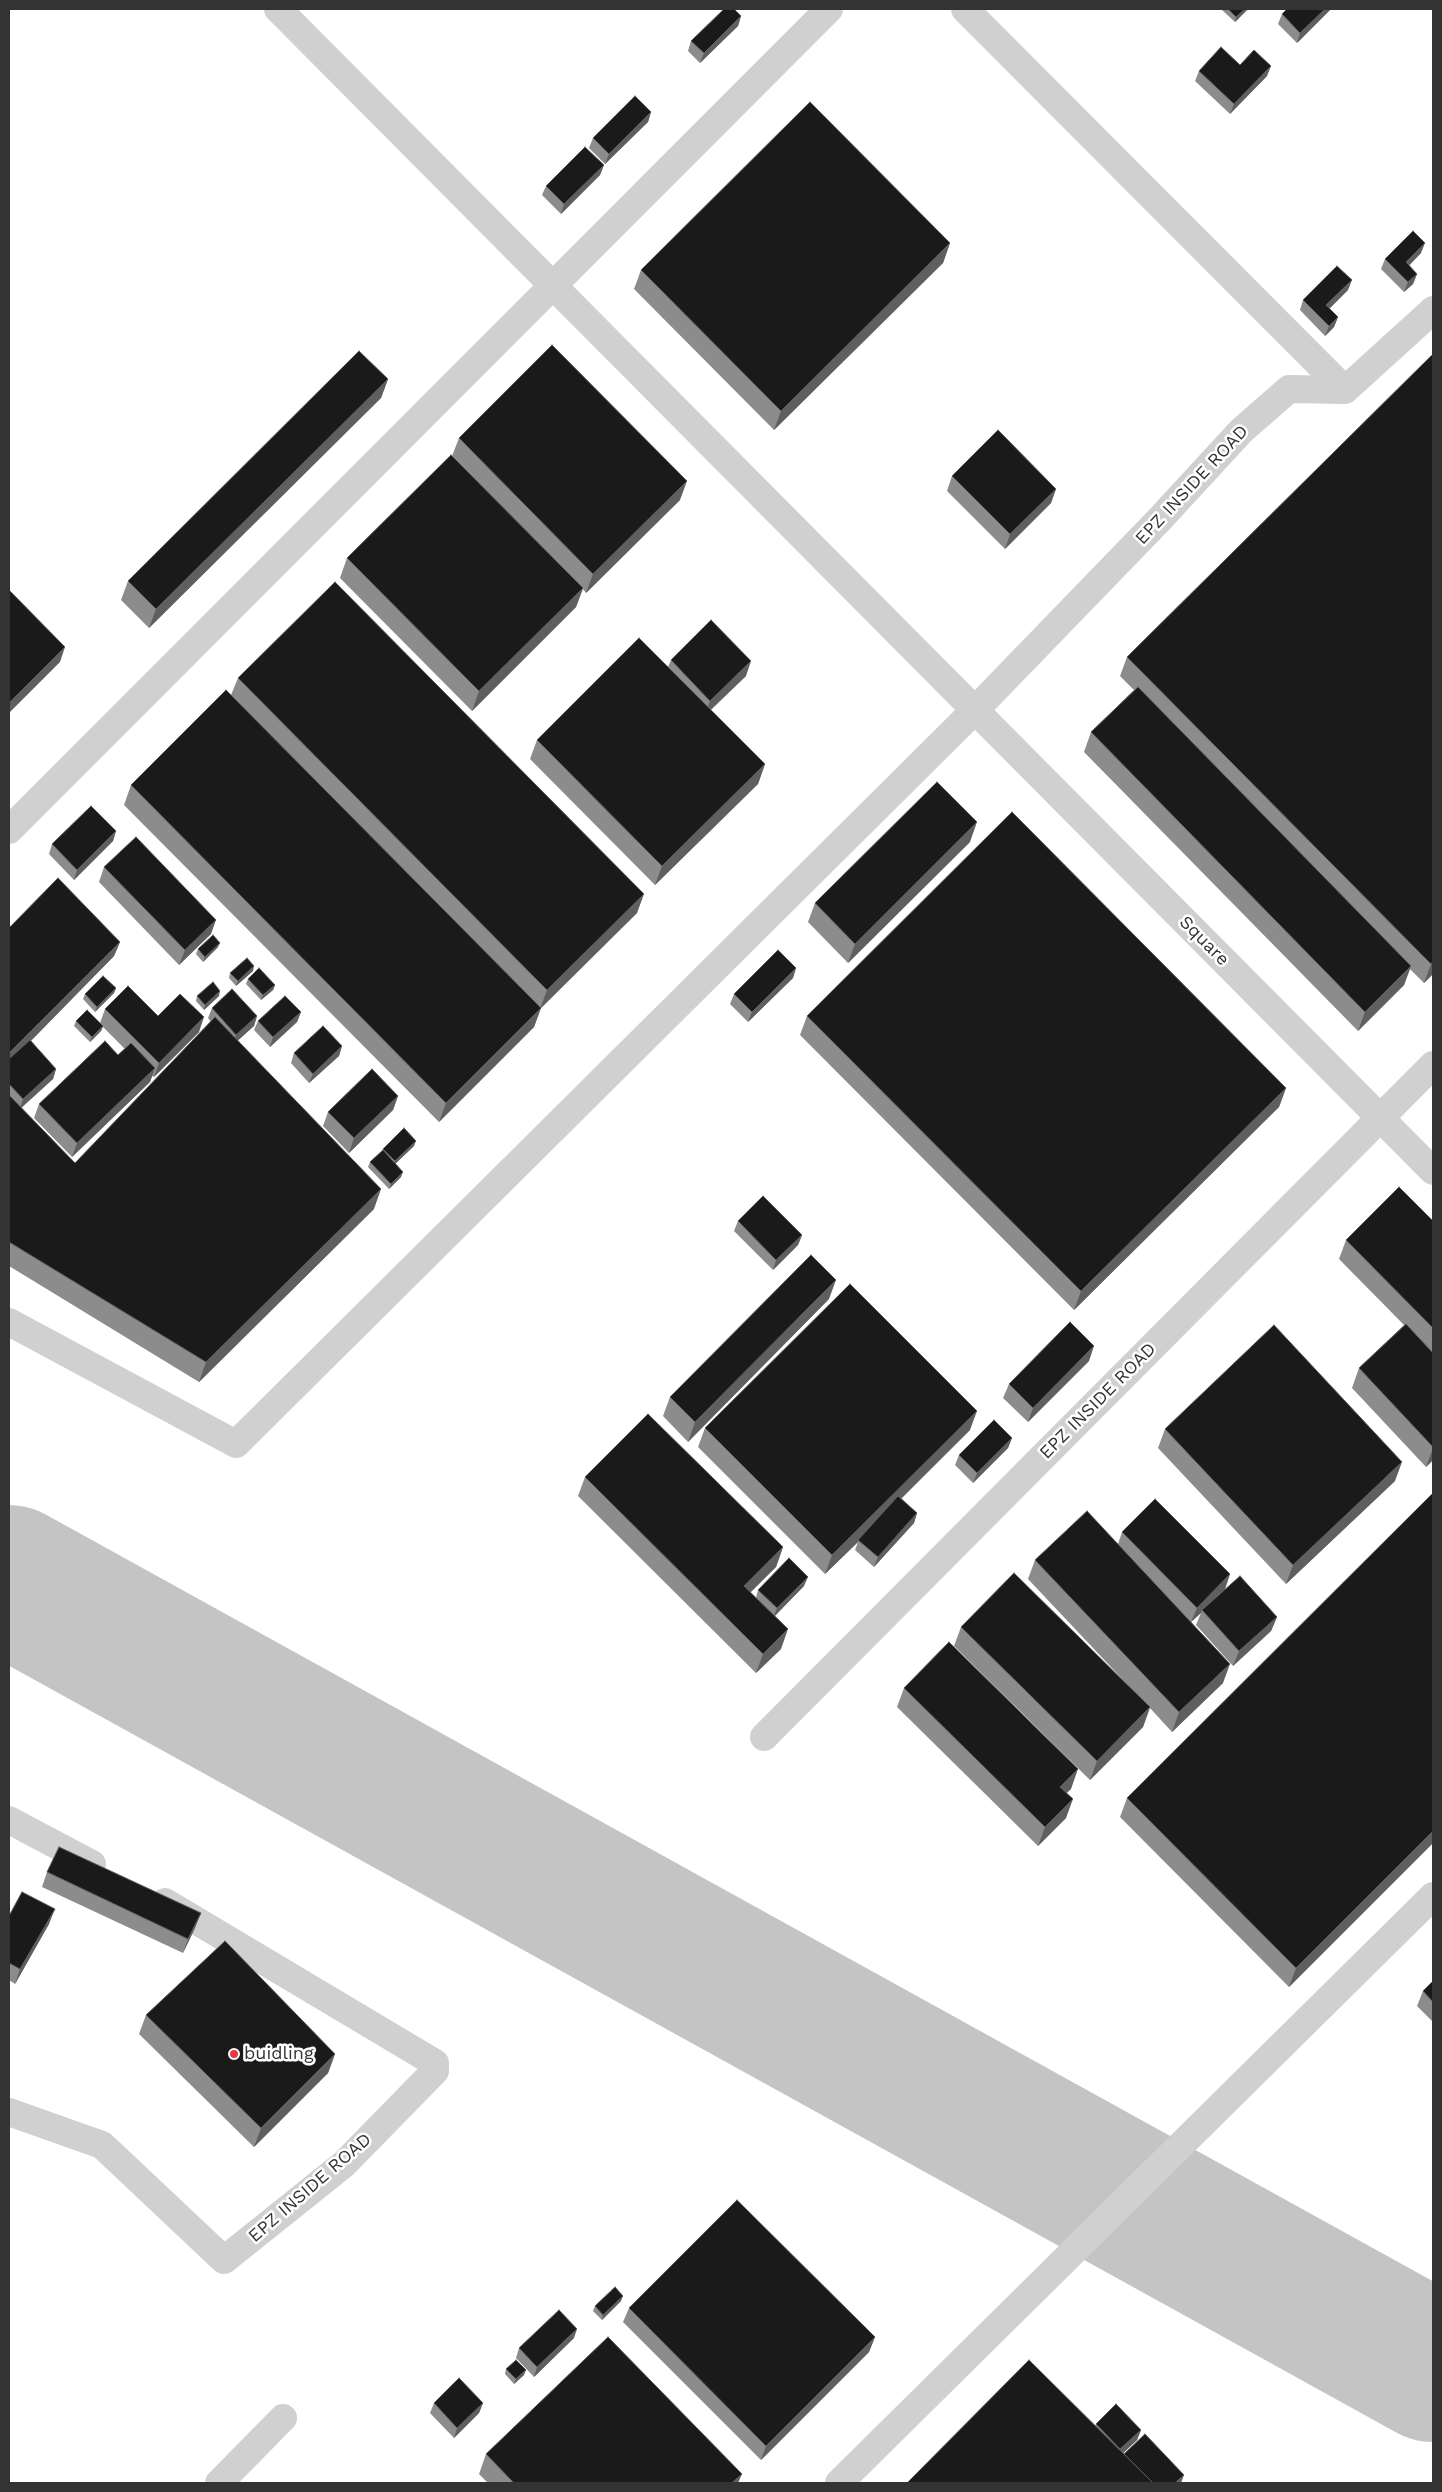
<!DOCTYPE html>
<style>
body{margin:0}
#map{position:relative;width:1442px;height:2492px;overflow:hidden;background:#fff;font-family:"Work Sans",sans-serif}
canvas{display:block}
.frame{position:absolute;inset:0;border:10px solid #333;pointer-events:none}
</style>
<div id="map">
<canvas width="1442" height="2492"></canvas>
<div class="frame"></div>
</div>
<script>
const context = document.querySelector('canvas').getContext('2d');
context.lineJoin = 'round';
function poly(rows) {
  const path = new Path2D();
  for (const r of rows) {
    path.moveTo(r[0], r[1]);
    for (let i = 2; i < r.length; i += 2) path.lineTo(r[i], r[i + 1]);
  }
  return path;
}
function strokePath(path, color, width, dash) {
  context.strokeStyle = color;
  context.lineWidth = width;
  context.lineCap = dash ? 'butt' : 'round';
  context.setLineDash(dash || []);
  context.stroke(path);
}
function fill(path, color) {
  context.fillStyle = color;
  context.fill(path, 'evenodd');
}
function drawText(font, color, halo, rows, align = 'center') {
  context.font = font + ' "Work Sans",sans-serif';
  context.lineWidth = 5;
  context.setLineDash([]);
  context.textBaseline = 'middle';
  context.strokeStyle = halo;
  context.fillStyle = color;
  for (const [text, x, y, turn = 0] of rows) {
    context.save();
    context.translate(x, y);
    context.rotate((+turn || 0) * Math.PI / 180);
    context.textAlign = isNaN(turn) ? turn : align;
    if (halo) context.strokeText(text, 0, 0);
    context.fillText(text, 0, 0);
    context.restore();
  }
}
strokePath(poly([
 [9,1580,1433,2367]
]), '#c4c4c4', 150);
strokePath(poly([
 [278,9,1433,1171],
 [965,9,1345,390],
 [9,830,829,9],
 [9,1322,236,1444,975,710,1159,520,1241,431,1289,389,1345,390,1433,310],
 [764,1737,1433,1065],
 [9,1820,92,1864],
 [9,2112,102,2145,224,2260,344,2164,435,2071,435,2063,165,1902],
 [219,2483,283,2418],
 [839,2483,1433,1896]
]), '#d0d0d0', 28);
fill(poly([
 [1223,9,1248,9,1235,22,1222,10],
 [1287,9,1331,9,1297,43,1278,24,1282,14],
 [741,16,738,26,700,63,688,51,691,41],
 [1240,65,1267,76,1230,114,1195,81,1199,71],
 [651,112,648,122,605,164,589,148,593,138],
 [604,165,600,175,561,214,542,195,546,186],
 [950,243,943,263,774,430,634,289,641,270],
 [1421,253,1409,266,1417,274,1413,284,1404,292,1381,269,1385,259],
 [1348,290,1329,309,1338,317,1334,327,1325,336,1300,310,1303,300],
 [1433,354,1433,974,1424,983,1410,969,1404,985,1358,1031,1084,752,1091,732,1134,690,1120,676,1127,657],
 [388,379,381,398,149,628,121,600,128,581],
 [459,438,680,500,586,593,583,589,576,607,472,711,340,578,347,558,452,456],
 [952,476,1056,489,1051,503,1005,549,947,491],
 [671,660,746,676,711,710,765,764,758,784,655,885,530,759,537,740,668,667],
 [238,678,637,913,541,1008,534,1027,439,1122,124,805,131,785,231,695],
 [116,831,113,841,74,880,49,854,52,844],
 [970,842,848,963,808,922,815,903],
 [104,867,211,934,179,965,99,882],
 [9,928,120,942,114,956,31,1041,56,1069,53,1079,21,1108,75,1163,211,1022,208,1018,212,1008,257,1016,254,1026,238,1040,374,1209,199,1382,9,1266],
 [218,947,203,962,196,954,198,949],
 [796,968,793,978,748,1022,730,1004,734,994],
 [253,971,236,986,229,978,230,973],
 [248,979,275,985,273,990,261,1000,246,984],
 [116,988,114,993,95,1012,83,999,85,994],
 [197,996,219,996,204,1010,196,1001],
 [105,1009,158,1016,199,1032,154,1077,152,1076,150,1082,72,1157,34,1118,39,1104,118,1055,125,1049,103,1027,101,1031,90,1042,74,1026,76,1021,100,1023],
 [301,1012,297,1022,270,1047,254,1030,258,1021],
 [807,1016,1286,1088,1279,1107,1074,1310,800,1035],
 [342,1046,339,1056,309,1083,291,1063,294,1053],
 [398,1096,393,1110,349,1153,323,1126,328,1112],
 [414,1146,395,1164,401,1177,389,1189,368,1167,370,1162,382,1151,383,1149],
 [738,1221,802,1235,798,1245,773,1270,734,1231],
 [1433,1221,1433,1460,1426,1467,1352,1388,1359,1368,1404,1325,1339,1259,1346,1240],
 [829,1299,688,1442,663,1416,670,1397],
 [1089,1361,1028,1422,1003,1398,1009,1384],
 [705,1428,970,1430,901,1498,917,1513,914,1523,874,1567,855,1550,858,1542,825,1574,698,1447],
 [1165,1429,1395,1481,1286,1584,1158,1448],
 [1012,1438,1008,1448,973,1483,955,1465,959,1455],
 [585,1477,783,1547,776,1567,750,1592,756,1598,758,1590,804,1586,774,1616,781,1649,756,1673,578,1496],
 [1122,1532,1230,1574,1225,1589,1277,1617,1271,1631,1233,1666,1196,1625,1201,1613,1191,1622,1223,1683,1172,1732,1150,1708,1143,1727,1090,1780,954,1646,961,1627,1143,1701,1028,1579,1035,1560,1118,1544],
 [904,1688,1071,1789,1066,1793,1066,1818,1038,1846,897,1707],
 [1127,1798,1433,1843,1289,1987,1120,1817],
 [47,1872,195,1928,183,1953,42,1887],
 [9,1916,49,1924,15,1984,9,1980],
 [1433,1981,1433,2022,1417,2006,1423,1991],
 [146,2015,335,2054,328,2073,254,2147,139,2034],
 [621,2301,602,2320,593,2311,595,2306],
 [629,2308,875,2337,869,2352,761,2460,623,2322],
 [574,2338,534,2377,516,2358,519,2348],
 [506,2369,524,2375,514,2384,505,2374],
 [434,2403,483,2403,479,2413,454,2438,430,2413],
 [1096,2424,1141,2430,1137,2440,1123,2453,1181,2483,907,2483,1095,2426],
 [486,2454,738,2483,488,2483,479,2474]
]), '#8c8c8c');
fill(poly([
 [1245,9,1248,9,1235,22,1236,17],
 [1325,9,1331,9,1297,43,1300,33],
 [741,16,738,26,700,63,704,53],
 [1271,66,1267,76,1230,114,1234,104],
 [651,112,648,122,605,164,609,154],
 [604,165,600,175,561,214,564,204],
 [950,243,943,263,774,430,781,411],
 [1425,243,1421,253,1402,272,1406,262],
 [1417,274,1413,284,1404,292,1408,282],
 [1352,280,1348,290,1323,315,1326,305],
 [1338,317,1334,327,1325,336,1329,326],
 [388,379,381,398,149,628,156,609],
 [687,481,680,500,586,593,593,574],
 [1056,489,1051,503,1005,549,1010,534],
 [583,588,576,607,472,711,479,691],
 [65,647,60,662,9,713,9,703],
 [751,661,746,676,705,715,710,701],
 [765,764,758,784,655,885,662,866],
 [977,822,970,842,848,963,855,944],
 [116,831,113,841,74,880,77,870],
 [644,894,637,913,540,1009,547,990],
 [216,920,211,934,179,965,185,950],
 [120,942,114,956,9,1063,9,1053],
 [220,943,218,947,203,962,205,957],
 [1433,961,1433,974,1424,983,1431,964],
 [254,966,253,971,236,986,238,981],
 [1411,966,1404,985,1358,1031,1365,1012],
 [796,968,793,978,748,1022,752,1012],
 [275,985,273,990,261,1000,263,995],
 [116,988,114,993,95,1012,97,1007],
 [220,991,219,996,204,1010,205,1005],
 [541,1008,534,1027,439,1122,446,1103],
 [301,1012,297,1022,270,1047,273,1037],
 [257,1016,254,1026,233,1045,236,1035],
 [204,1017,199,1032,154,1077,159,1063],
 [103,1026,101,1031,90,1042,92,1037],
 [342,1046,339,1056,309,1083,313,1074],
 [155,1068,150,1082,72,1157,77,1143],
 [56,1069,53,1079,20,1109,23,1099],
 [1286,1088,1279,1107,1074,1310,1081,1291],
 [398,1096,393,1110,349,1153,354,1138],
 [416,1141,414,1146,393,1166,395,1161],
 [403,1172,401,1177,389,1189,391,1184],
 [381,1189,374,1209,199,1382,206,1362],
 [802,1235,798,1245,773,1270,776,1260],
 [836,1280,829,1299,688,1442,695,1422],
 [1094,1346,1089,1361,1028,1422,1033,1408],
 [977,1411,970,1430,859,1541,858,1540,858,1542,825,1574,832,1555],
 [1012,1438,1008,1448,973,1483,977,1473],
 [1433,1448,1433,1460,1426,1467],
 [1402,1462,1395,1481,1286,1584,1293,1565],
 [917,1513,914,1523,874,1567,878,1557],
 [783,1547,776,1567,737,1606,744,1586],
 [1230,1574,1225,1589,1202,1610,1201,1613,1191,1622,1197,1608],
 [808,1577,804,1586,773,1618,777,1608],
 [1277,1617,1271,1631,1233,1666,1239,1651],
 [788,1629,781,1649,756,1673,763,1654],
 [1230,1664,1223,1683,1172,1732,1179,1712],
 [1150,1707,1143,1727,1090,1780,1097,1761],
 [1078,1769,1071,1789,1053,1806,1060,1787],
 [1073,1799,1066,1818,1038,1846,1045,1827],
 [1433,1831,1433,1843,1289,1987,1296,1968],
 [55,1909,49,1924,15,1984,20,1969],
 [201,1913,195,1928,183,1953,188,1939],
 [335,2054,328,2073,254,2147,261,2128],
 [623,2296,621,2301,602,2320,603,2315],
 [577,2329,574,2338,534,2377,537,2367],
 [875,2337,869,2352,761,2460,766,2446],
 [526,2370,524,2375,514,2384,516,2379],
 [483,2403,479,2413,454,2438,457,2428],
 [1141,2430,1137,2440,1117,2459,1120,2449],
 [742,2474,738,2483,732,2483],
 [1184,2475,1181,2483,1175,2483]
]), '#5f5f5f');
const building = poly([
 [724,9,734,9,741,16,704,53,691,41,724,9],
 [1228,9,1245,9,1236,17,1228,9],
 [1287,9,1325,9,1300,33,1282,14,1287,9],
 [1221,47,1240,65,1254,50,1271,66,1234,104,1199,71,1221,47],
 [635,96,651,112,609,154,593,138,635,96],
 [810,102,950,243,781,411,641,270,810,102],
 [585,147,604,165,564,204,546,186,585,147],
 [1413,231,1425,243,1406,262,1417,274,1408,282,1385,259,1413,231],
 [1337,266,1352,280,1326,305,1338,317,1329,326,1303,300,1337,266],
 [552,345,687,481,593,574,459,438,552,345],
 [359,351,388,379,156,609,128,581,359,351],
 [1433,354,1433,961,1431,964,1127,657,1433,354],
 [998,430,1056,489,1010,534,952,476,998,430],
 [451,455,583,588,479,691,347,558,451,455],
 [335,582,644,894,547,990,238,678,335,582],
 [9,590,65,647,9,703,9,590],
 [711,620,751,661,710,701,671,660,711,620],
 [639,638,765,764,662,866,537,740,639,638],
 [1138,687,1411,966,1365,1012,1091,732,1138,687],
 [226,690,541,1008,446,1103,131,785,226,690],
 [937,782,977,822,855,944,815,903,937,782],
 [91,806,116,831,77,870,52,844,91,806],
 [1012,812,1286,1088,1081,1291,807,1016,1012,812],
 [136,837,216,920,185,950,104,867,136,837],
 [58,878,120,942,9,1053,9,928,58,878],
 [213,935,220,943,205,957,198,949,213,935],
 [778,950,796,968,752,1012,734,994,778,950],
 [247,958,254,966,238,981,230,973,247,958],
 [259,968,275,985,263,995,248,979,259,968],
 [103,976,116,988,97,1007,85,994,103,976],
 [213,982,220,991,205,1005,197,996,213,982],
 [128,986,158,1016,180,994,204,1017,159,1063,105,1009,128,986],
 [232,989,257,1016,236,1035,212,1008,232,989],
 [285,996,301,1012,273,1037,258,1021,285,996],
 [87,1010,103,1026,92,1037,76,1021,87,1010],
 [215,1017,381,1189,206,1362,9,1242,9,1095,75,1163,215,1017],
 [323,1026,342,1046,313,1074,294,1053,323,1026],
 [30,1040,56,1069,23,1099,9,1084,9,1059,30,1040],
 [105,1041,118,1055,131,1043,155,1068,77,1143,39,1104,105,1041],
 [372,1069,398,1096,354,1138,328,1112,372,1069],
 [404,1128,416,1141,395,1161,383,1149,404,1128],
 [383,1150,403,1172,391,1184,370,1162,383,1150],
 [1399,1187,1433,1221,1433,1328,1346,1240,1399,1187],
 [763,1196,802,1235,776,1260,738,1221,763,1196],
 [811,1255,836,1280,695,1422,670,1397,811,1255],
 [850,1284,977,1411,832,1555,705,1428,850,1284],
 [1070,1322,1094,1346,1033,1408,1009,1384,1070,1322],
 [1406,1324,1433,1353,1433,1447,1359,1368,1406,1324],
 [1274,1325,1402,1462,1293,1565,1165,1429,1274,1325],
 [648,1414,783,1547,744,1586,788,1629,763,1654,585,1477,648,1414],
 [994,1420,1012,1438,977,1473,959,1455,994,1420],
 [1433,1493,1433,1831,1296,1968,1127,1798,1433,1493],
 [898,1496,917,1513,878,1557,858,1540,898,1496],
 [1155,1499,1230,1574,1197,1608,1122,1532,1155,1499],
 [1087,1511,1230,1664,1179,1712,1035,1560,1087,1511],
 [789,1558,808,1577,777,1608,758,1590,789,1558],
 [1014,1573,1150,1707,1097,1761,961,1627,1014,1573],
 [1240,1576,1277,1617,1239,1651,1202,1610,1240,1576],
 [949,1642,1078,1769,1060,1787,1073,1799,1045,1827,904,1688,949,1642],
 [59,1847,201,1913,188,1939,47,1872,59,1847],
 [22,1892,55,1909,20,1969,9,1963,9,1916,22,1892],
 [225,1941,335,2054,261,2128,146,2015,225,1941],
 [1433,1981,1433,2002,1423,1991,1433,1981],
 [737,2200,875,2337,766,2446,629,2308,737,2200],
 [615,2287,623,2296,603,2315,595,2306,615,2287],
 [559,2310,577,2329,537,2367,519,2348,559,2310],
 [608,2337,742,2474,732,2483,514,2483,486,2454,608,2337],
 [516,2360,526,2370,516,2379,506,2369,516,2360],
 [1029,2360,1153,2483,907,2483,1029,2360],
 [459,2378,483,2403,457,2428,434,2403,459,2378],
 [1116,2404,1141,2430,1120,2449,1096,2424,1116,2404],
 [1145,2434,1184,2475,1175,2483,1153,2483,1124,2454,1145,2434]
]);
fill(building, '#1a1a1a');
strokePath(building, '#5f5f5f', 1);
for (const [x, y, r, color] of [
 [234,2054,5,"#e63946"]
]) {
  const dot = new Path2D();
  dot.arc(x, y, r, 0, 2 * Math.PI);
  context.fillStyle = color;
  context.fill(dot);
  strokePath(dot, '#fff', 2);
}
drawText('18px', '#333', '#fff', [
 ["EPZ INSIDE ROAD",1192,485,-47],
 ["Square",1204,941,45],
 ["EPZ INSIDE ROAD",1098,1401,-45],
 ["EPZ INSIDE ROAD",310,2188,-41]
]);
drawText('18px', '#333', '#fff', [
 ["buidling",244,2054]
], 'left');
</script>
